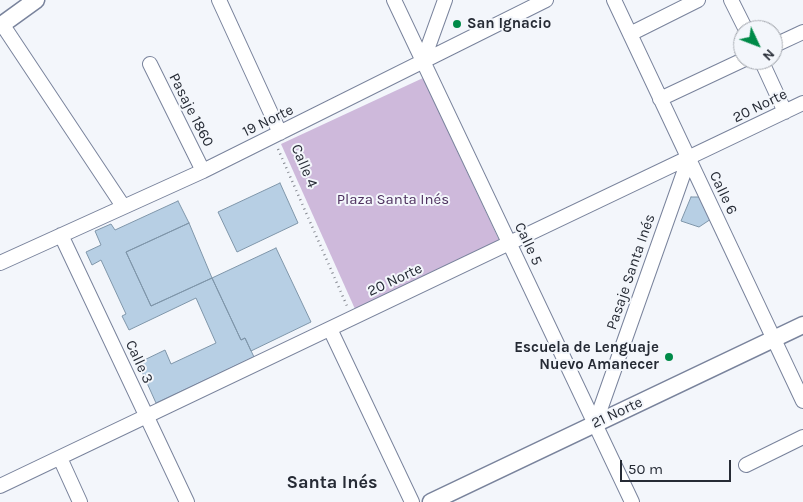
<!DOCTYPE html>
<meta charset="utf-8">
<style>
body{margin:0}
#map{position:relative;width:803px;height:502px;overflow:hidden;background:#f3f6fb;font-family:Karla,sans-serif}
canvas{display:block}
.north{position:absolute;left:733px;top:20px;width:50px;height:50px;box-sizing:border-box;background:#f3f6fb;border:1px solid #a1a5ac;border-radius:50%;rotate:133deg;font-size:14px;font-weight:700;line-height:20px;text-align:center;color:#262b35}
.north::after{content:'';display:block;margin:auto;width:18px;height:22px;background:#008a48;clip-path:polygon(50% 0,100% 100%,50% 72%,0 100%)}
.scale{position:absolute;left:620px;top:460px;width:111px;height:22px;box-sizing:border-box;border:2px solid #262b35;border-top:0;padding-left:6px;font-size:15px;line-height:18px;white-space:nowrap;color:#262b35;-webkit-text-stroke:4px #f3f6fb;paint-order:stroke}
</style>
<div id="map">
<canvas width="803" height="502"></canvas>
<div class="north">N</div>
<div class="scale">50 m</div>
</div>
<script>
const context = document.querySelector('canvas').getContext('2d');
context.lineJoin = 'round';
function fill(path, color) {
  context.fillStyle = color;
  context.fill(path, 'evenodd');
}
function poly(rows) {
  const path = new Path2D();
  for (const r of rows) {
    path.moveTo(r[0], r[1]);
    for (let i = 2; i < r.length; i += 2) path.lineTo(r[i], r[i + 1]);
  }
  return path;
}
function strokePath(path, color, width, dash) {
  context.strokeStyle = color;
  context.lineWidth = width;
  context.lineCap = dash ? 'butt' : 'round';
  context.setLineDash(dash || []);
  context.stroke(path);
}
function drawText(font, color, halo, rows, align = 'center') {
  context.font = font + ' Karla,sans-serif';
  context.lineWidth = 4;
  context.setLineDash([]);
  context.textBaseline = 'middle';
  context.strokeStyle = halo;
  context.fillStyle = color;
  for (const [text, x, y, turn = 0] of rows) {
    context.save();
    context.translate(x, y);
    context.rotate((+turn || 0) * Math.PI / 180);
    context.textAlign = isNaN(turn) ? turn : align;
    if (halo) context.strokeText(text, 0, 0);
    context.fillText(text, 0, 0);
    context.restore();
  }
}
fill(poly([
 [423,78,499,240,355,309,281,144]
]), '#ceb9db');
const building = poly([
 [280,183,298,223,237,252,218,212,280,183],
 [691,197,701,197,711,219,699,227,681,221,691,197],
 [178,201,189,223,126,252,151,306,212,278,241,340,245,338,254,357,156,403,138,363,165,350,171,364,216,343,196,298,129,330,122,316,126,314,101,260,92,265,86,252,101,245,95,231,111,224,115,230,178,201],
 [189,223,212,278,151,306,126,252,189,223],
 [276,248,311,322,251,351,245,338,241,340,212,278,276,248]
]);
fill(building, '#b7cfe4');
strokePath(building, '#7f96aa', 1);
const minor = poly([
 [219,0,280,133],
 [394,0,632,502],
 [614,0,803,401],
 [731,0,746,30],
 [2,24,123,206],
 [630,34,698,0],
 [773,46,803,32],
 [761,60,785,112],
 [423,61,445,0],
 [150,64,203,171],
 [660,99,743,60],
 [61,235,187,502],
 [0,263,203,171,546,0],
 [330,329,412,502],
 [595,424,689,158],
 [60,458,80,502],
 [746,465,803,437],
 [0,486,803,103]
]);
const tertiary = poly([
 [0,26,36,0],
 [431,502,803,325]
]);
strokePath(minor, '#79839c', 16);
strokePath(tertiary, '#79839c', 19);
strokePath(poly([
 [278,149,347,306]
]), '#858991', 2.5, [1, 4]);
strokePath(minor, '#fff', 14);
strokePath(tertiary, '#fff', 16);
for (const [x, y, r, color] of [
 [457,24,5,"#008a48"],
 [669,357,5,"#008a48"]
]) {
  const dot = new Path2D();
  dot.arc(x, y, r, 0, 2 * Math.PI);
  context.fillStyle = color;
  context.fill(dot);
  strokePath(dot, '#f3f6fb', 2);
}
drawText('bold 15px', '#262b35', '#f3f6fb', [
 ["San Ignacio",467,24],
 ["Escuela de Lenguaje",659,348,"right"],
 ["Nuevo Amanecer",659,365,"right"]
], 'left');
drawText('15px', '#262b35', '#f3f6fb', [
 ["20 Norte",760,106,-26],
 ["Pasaje 1860",191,110,63],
 ["19 Norte",268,121,-26],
 ["Calle 4",304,166,67],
 ["Calle 6",723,193,65],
 ["Calle 5",528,244,65],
 ["Pasaje Santa Inés",631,272,-71],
 ["20 Norte",395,280,-25],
 ["Calle 3",139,362,65],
 ["21 Norte",617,413,-25]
]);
drawText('15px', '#4e315f', '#f3f6fb', [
 ["Plaza Santa Inés",393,200]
]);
drawText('bold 18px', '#262b35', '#f3f6fb', [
 ["Santa Inés",332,483]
]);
</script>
